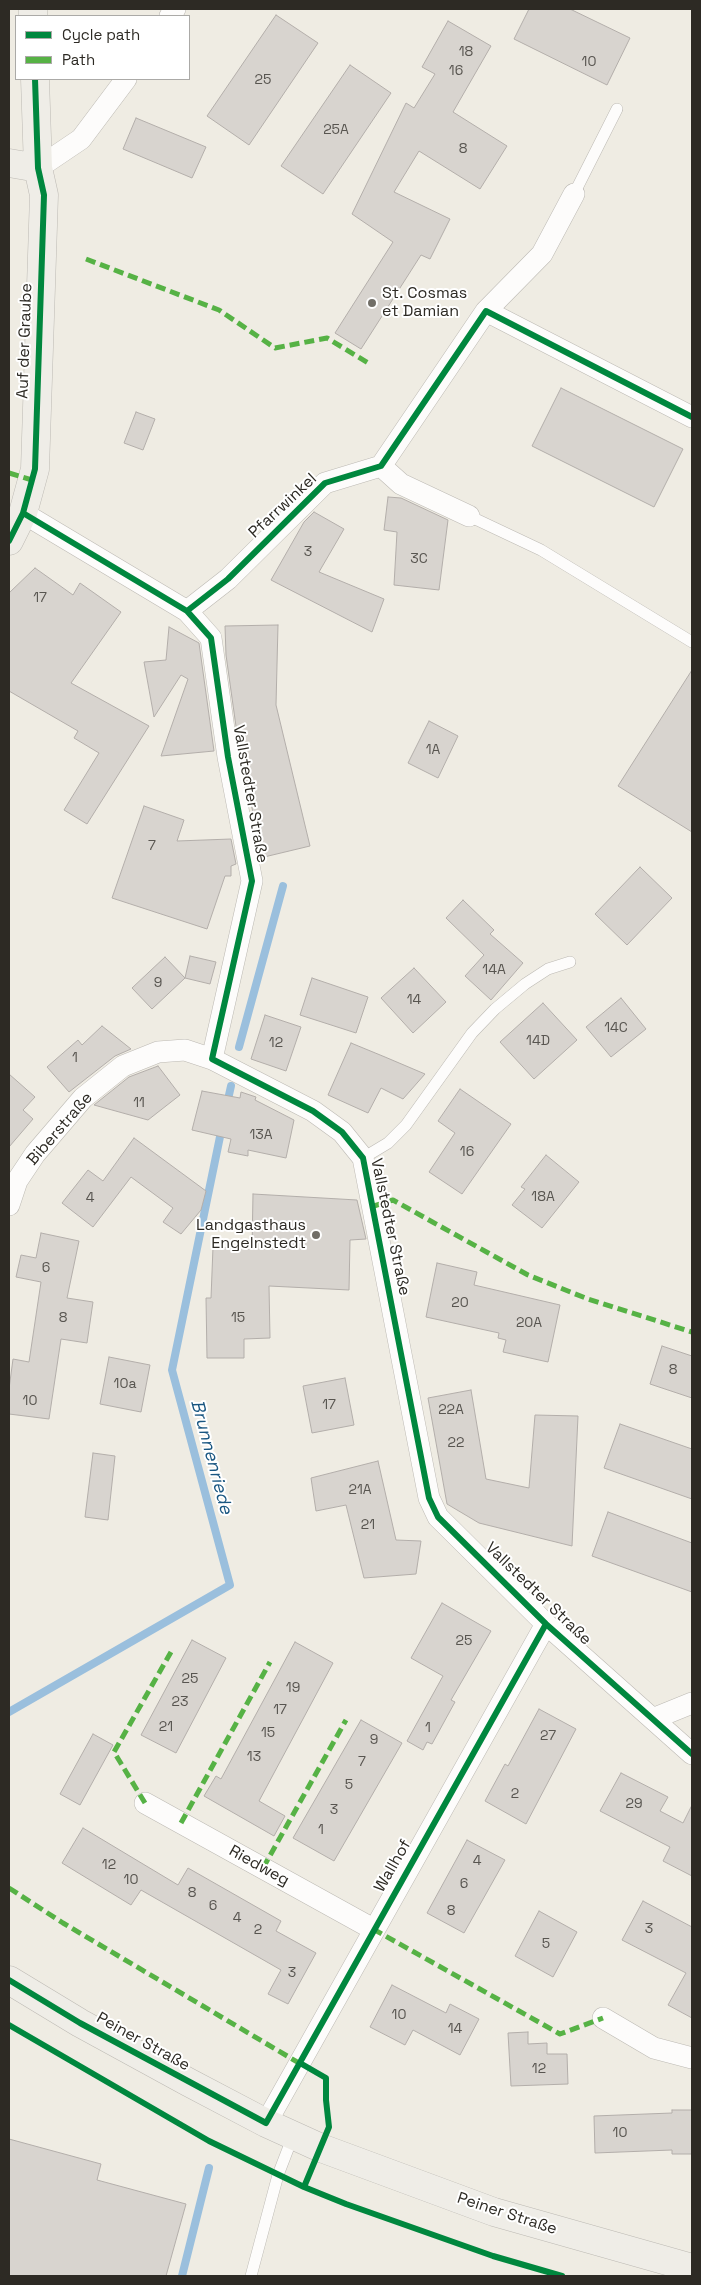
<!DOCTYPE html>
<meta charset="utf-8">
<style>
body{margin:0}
#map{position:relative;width:701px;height:2285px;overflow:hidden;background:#efece3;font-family:"Space Grotesk",sans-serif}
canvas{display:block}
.frame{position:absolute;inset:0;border:10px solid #2d2a24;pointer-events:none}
.legend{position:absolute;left:15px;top:15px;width:175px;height:65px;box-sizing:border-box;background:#fff;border:1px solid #abaaa7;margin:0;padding:6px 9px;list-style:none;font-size:15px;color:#2d2a24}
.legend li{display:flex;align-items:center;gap:10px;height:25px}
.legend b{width:25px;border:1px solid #abaaa7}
</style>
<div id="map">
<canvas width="701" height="2285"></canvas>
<div class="frame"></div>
<ul class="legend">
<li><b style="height:6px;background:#00873e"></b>Cycle path</li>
<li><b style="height:6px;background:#56b245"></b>Path</li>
</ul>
</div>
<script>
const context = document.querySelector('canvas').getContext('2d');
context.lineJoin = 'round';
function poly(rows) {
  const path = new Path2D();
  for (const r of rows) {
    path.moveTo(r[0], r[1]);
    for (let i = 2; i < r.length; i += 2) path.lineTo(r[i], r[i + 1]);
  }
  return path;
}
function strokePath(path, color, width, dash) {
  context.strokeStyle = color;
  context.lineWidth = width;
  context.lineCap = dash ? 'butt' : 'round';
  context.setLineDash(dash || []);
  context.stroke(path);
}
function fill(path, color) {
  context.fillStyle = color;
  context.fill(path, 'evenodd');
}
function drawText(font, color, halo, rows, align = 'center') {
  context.font = font + ' "Space Grotesk",sans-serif';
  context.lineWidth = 4;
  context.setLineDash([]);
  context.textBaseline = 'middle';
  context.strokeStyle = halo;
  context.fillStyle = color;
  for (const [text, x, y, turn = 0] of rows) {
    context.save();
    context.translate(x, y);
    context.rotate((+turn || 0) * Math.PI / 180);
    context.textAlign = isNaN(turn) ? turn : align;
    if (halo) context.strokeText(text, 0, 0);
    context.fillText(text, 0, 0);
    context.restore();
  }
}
strokePath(poly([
 [239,1047,283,886],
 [227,1104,231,1086],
 [9,1712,230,1585,172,1370,222,1127],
 [182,2276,209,2168]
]), '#9abfdd', 8);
const building = poly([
 [529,9,570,9,630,38,607,85,514,39,529,9],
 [276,15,318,43,249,145,207,116,276,15],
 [448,21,491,46,453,112,507,146,480,189,419,151,394,192,450,219,430,259,421,255,361,349,335,333,393,242,352,214,406,103,414,108,435,74,422,67,448,21],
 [350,65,391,93,323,194,281,166,350,65],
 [136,118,206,147,192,178,123,149,136,118],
 [561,388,683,449,654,507,532,446,561,388],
 [136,412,155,419,143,450,124,443,136,412],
 [388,497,401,498,448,520,439,590,394,585,397,532,384,530,388,497],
 [314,512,344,529,319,572,384,599,372,632,271,580,304,522,314,512],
 [35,568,73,595,80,583,121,612,71,683,149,726,87,824,64,810,99,753,74,738,78,731,9,691,9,593,35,568],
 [278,625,276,705,310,846,260,858,257,839,259,839,240,755,226,655,225,626,278,625],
 [169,627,199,643,214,751,161,756,188,679,181,675,154,717,144,662,166,660,169,627],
 [692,670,692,832,618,786,692,670],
 [429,721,458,736,438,778,408,763,429,721],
 [144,806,184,820,177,841,231,839,236,864,231,866,231,876,225,876,207,929,112,898,144,806],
 [640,867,672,898,627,945,595,914,640,867],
 [463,900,494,930,490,934,523,963,491,1000,465,976,484,955,446,918,463,900],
 [190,956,216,962,210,984,185,978,190,956],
 [165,957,185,978,152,1009,132,988,165,957],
 [414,968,446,1002,413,1033,381,998,414,968],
 [312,978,368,997,356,1033,300,1015,312,978],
 [621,998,646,1029,611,1057,586,1027,621,998],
 [543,1003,577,1040,534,1079,500,1042,543,1003],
 [265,1015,301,1027,286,1071,251,1059,265,1015],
 [102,1026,131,1049,115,1056,69,1092,47,1067,78,1040,82,1045,102,1026],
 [351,1043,385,1057,425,1074,403,1099,381,1088,368,1113,328,1095,351,1043],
 [158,1066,180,1095,148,1120,94,1105,129,1077,158,1066],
 [9,1074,35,1097,23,1110,33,1119,9,1147,9,1074],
 [460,1089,511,1124,462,1194,429,1172,455,1133,438,1121,460,1089],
 [202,1091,240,1098,241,1092,256,1097,255,1100,294,1120,286,1158,248,1150,248,1156,228,1152,231,1139,192,1130,202,1091],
 [134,1138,206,1191,201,1210,181,1234,163,1222,173,1208,131,1177,93,1227,62,1203,88,1170,103,1181,134,1138],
 [546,1155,579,1182,542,1228,512,1205,525,1189,521,1187,546,1155],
 [253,1194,357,1200,366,1239,350,1240,349,1290,269,1286,270,1338,244,1339,244,1358,207,1358,206,1298,211,1298,213,1247,252,1249,253,1194],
 [41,1233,79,1241,67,1298,93,1302,87,1343,61,1339,49,1419,9,1414,9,1389,13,1359,29,1362,41,1282,16,1277,21,1255,36,1258,41,1233],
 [437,1263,477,1272,474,1285,560,1305,548,1362,503,1352,506,1340,498,1338,499,1333,426,1317,437,1263],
 [662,1346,692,1356,692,1398,650,1384,662,1346],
 [109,1357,150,1365,141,1412,100,1404,109,1357],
 [345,1378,354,1425,312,1433,303,1386,345,1378],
 [471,1390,486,1479,529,1488,535,1415,578,1416,572,1546,479,1523,447,1504,428,1398,471,1390],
 [620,1424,692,1449,692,1499,604,1468,620,1424],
 [93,1453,115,1456,108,1520,85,1517,93,1453],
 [378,1461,396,1540,421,1541,416,1574,364,1578,346,1505,316,1511,311,1478,378,1461],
 [608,1512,692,1543,692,1592,592,1556,608,1512],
 [442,1603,491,1631,451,1700,455,1702,432,1744,427,1742,423,1750,407,1741,443,1676,411,1658,442,1603],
 [192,1640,226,1658,176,1753,141,1735,192,1640],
 [295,1642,333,1663,259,1801,285,1816,274,1836,204,1796,216,1776,221,1779,295,1642],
 [539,1709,576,1729,526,1824,485,1801,505,1764,508,1766,539,1709],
 [361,1720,402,1743,334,1861,293,1838,361,1720],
 [93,1734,113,1745,80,1805,60,1794,93,1734],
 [621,1773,668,1797,660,1811,683,1823,692,1805,692,1876,663,1861,670,1847,600,1811,621,1773],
 [83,1828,178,1885,188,1868,281,1921,276,1931,316,1953,288,2004,268,1994,281,1970,141,1890,131,1905,62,1863,83,1828],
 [467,1840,505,1860,464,1933,427,1913,467,1840],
 [643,1901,692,1927,692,2018,668,2005,686,1973,622,1940,643,1901],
 [539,1911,577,1932,553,1977,515,1956,539,1911],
 [392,1985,446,2013,450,2004,479,2019,460,2055,413,2030,405,2045,370,2027,392,1985],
 [528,2032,528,2044,547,2043,547,2054,567,2054,568,2084,511,2086,508,2033,528,2032],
 [672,2110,692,2110,692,2154,672,2154,672,2150,595,2153,594,2116,672,2113,672,2110],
 [9,2139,101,2164,97,2180,186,2204,166,2276,9,2276,9,2139]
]);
fill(building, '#d8d4cf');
strokePath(building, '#b3aeaa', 1);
const lane = poly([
 [574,194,617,109],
 [469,516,541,550,692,642],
 [363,1158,388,1143,406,1125,472,1033,495,1009,525,984,548,969,570,962],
 [251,2276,278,2175,293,2136]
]);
const street = poly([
 [170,16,175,9],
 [38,168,81,139,126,79],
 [486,311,692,417],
 [381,466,401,484,469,516],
 [23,513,187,611,211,638,228,757,252,881,212,1059,313,1111,342,1132,363,1158,429,1498,438,1517,546,1624,692,1754],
 [187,611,228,579,325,483,381,466,486,311,542,254,574,194],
 [9,1205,17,1181,35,1154,83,1098,123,1066,158,1052,185,1050,212,1059],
 [655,1718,692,1703],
 [145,1803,373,1929],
 [603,2018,654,2048,692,2058],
 [266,2123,546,1624]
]);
const secondary = poly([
 [33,9,33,16],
 [9,163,38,168],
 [9,541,23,513,35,469,44,195,38,168,35,79],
 [9,1980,80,2023,188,2082,266,2123,321,2148,494,2212,692,2268]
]);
strokePath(lane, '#bcb9b3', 12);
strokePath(street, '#bcb9b3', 22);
strokePath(secondary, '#bcb9b3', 29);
strokePath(lane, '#fdfcfb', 11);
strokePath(street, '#fdfcfb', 21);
strokePath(secondary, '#efede7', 28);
strokePath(poly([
 [86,259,219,310,275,348,327,338,370,364],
 [9,473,32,480],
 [374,1206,393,1200,528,1275,588,1299,692,1332],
 [145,1803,114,1752,171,1652],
 [181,1823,270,1662],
 [263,1868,346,1720],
 [9,1888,63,1923,304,2066],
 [373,1929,560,2034,603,2018]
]), '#56b245', 5, [10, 5]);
strokePath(poly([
 [23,513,187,611,211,638,228,757,252,881,212,1059,313,1111,342,1132,363,1158,429,1498,438,1517,546,1624,692,1754],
 [9,541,23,513,35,469,44,195,38,168,35,79],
 [187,611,228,579,325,483,381,466,486,311,692,417],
 [9,1980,80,2023,266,2123,546,1624],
 [9,2025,209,2141,304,2187,346,2204,493,2256,562,2276],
 [300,2063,326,2078,326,2100,329,2127,304,2187]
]), '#00873e', 6);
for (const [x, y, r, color] of [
 [372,303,5,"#716e67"],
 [316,1235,5,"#716e67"]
]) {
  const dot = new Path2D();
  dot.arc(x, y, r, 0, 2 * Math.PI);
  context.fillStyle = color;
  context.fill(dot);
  strokePath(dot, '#fff', 2);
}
drawText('14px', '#585550', null, [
 ["18",466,52],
 ["10",589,62],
 ["16",456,71],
 ["25",263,80],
 ["25A",336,130],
 ["8",463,149],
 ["3",308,552],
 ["3C",419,559],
 ["17",40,598],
 ["1A",433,750],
 ["7",152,846],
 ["14A",494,970],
 ["9",158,983],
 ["14",414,1000],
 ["14C",616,1028],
 ["14D",538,1041],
 ["12",276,1043],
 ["1",75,1058],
 ["11",139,1103],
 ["13A",261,1135],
 ["16",467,1152],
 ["18A",543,1197],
 ["4",90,1198],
 ["6",46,1268],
 ["20",460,1303],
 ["8",63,1318],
 ["15",238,1318],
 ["20A",529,1323],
 ["8",673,1370],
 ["10a",125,1384],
 ["10",30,1401],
 ["17",329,1405],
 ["22A",451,1410],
 ["22",456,1443],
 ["21A",360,1490],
 ["21",368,1525],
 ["25",464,1641],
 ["25",190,1679],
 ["19",293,1688],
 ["23",180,1702],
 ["17",280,1710],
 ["21",166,1727],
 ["1",428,1728],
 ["15",268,1733],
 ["27",548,1736],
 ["9",374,1740],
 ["13",254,1757],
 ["7",362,1762],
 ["5",349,1785],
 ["2",515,1794],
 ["29",634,1804],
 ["3",334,1810],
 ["1",321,1830],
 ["4",477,1861],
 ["12",109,1865],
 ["10",131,1880],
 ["6",464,1884],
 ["8",192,1893],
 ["6",213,1906],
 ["8",451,1911],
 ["4",237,1918],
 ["3",649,1929],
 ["2",258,1930],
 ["5",546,1944],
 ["3",292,1973],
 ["10",399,2015],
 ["14",455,2029],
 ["12",539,2069],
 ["10",620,2133]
]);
drawText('16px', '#2d2a24', '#fff', [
 ["St. Cosmas",382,294],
 ["et Damian",382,312],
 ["Landgasthaus",306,1226,"right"],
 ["Engelnstedt",306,1244,"right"]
], 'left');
drawText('16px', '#2d2a24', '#fff', [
 ["Auf der Graube",25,341,-88],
 ["Pfarrwinkel",283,506,-43],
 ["Vallstedter Straße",250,794,80],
 ["Biberstraße",60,1129,-49],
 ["Vallstedter Straße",390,1227,78],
 ["Vallstedter Straße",538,1594,44],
 ["Riedweg",259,1866,29],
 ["Wallhof",393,1866,-60],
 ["Peiner Straße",143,2042,29],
 ["Peiner Straße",507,2214,18]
]);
drawText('italic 18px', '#195681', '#fff', [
 ["Brunnenriede",211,1457,75]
]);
</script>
